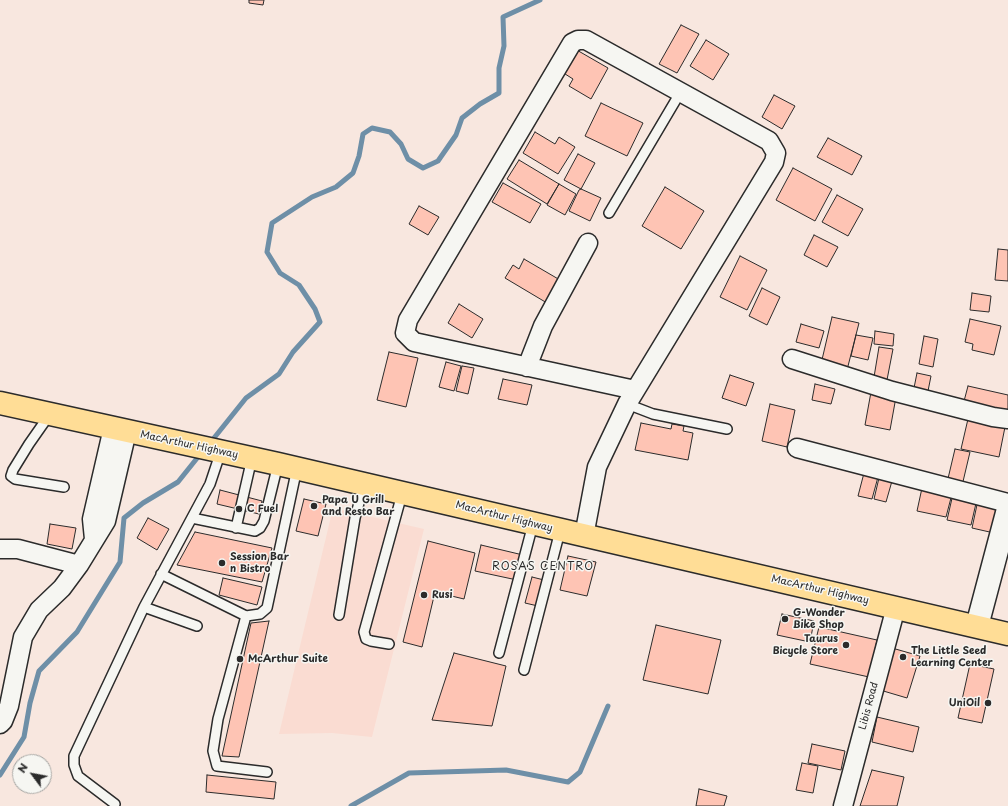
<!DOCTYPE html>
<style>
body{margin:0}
#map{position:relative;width:1008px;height:806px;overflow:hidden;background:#f8e7df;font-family:"Playpen Sans",sans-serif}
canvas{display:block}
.north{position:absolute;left:12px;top:754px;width:40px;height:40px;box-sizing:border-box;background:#f6f6f2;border:1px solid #a5a5a2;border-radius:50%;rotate:302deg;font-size:11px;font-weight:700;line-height:16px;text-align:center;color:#2b2b2b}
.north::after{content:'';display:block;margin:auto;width:14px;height:18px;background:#2b2b2b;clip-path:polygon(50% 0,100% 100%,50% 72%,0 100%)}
</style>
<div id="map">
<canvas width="1008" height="806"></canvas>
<div class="north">N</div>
</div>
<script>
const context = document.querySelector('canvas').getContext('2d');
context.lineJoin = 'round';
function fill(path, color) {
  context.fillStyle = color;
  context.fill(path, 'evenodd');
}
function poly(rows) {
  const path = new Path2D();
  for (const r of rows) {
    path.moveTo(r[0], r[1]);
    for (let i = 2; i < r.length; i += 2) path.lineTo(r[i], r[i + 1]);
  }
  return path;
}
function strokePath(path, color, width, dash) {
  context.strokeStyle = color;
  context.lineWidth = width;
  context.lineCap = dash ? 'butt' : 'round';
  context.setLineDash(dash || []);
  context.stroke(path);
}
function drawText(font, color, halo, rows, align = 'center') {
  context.font = font + ' "Playpen Sans",sans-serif';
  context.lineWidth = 3;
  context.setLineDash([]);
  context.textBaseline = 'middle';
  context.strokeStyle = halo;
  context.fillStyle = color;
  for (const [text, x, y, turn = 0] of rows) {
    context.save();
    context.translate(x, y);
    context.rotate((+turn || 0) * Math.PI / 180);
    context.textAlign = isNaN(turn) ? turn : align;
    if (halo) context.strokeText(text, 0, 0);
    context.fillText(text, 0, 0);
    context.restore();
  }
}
fill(poly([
 [333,508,424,529,372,737,332,733,279,734]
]), '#fadcd2');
strokePath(poly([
 [210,443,246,398,279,374,293,352,320,322,315,309,299,285,280,273,267,252,272,223,312,197,336,187,353,173,359,156,363,134,372,128,390,132,401,144,408,159,423,168,438,161,456,135,462,118,480,104,499,93,499,68,504,46,503,17,540,0],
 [0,775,24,737,30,703,39,671,77,632,120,562,124,518,143,503,178,482,202,452],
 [351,806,409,773,506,770,568,782,580,772,608,706]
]), '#6e8fa7', 5);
const building = poly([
 [249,0,264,0,263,5,249,3,249,0],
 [681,25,699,34,677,73,659,64,681,25],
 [706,40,729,54,713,80,690,66,706,40],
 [575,49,608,68,591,99,569,86,573,79,562,72,575,49],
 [774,95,795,106,782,129,762,117,774,95],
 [601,103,643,123,627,156,585,136,601,103],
 [535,132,555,144,559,137,575,147,558,174,523,153,535,132],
 [828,138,862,156,852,175,817,157,828,138],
 [578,154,595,163,581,189,564,180,578,154],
 [519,160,559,184,547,204,507,179,519,160],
 [793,168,832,189,815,221,776,200,793,168],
 [503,183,541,204,530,223,492,202,503,183],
 [559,184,576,194,565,215,547,205,559,184],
 [665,187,704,211,681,249,642,226,665,187],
 [581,189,601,198,590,221,569,211,579,190,581,189],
 [837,195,863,209,848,236,822,222,837,195],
 [419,206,439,217,428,235,409,224,419,206],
 [814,235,838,247,827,267,804,255,814,235],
 [998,249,1008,250,1008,281,995,280,998,249],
 [740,256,767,270,747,310,720,297,740,256],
 [524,259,560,280,547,303,505,278,513,265,519,269,524,259],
 [762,288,780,297,767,325,749,316,762,288],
 [972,293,991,296,989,312,970,310,972,293],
 [459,304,483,319,472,338,448,323,459,304],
 [832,317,859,323,847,370,821,364,832,317],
 [970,319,1001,326,994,355,972,350,973,344,965,342,970,319],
 [801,324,824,331,819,348,796,342,801,324],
 [875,331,894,334,893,346,874,344,875,331],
 [856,335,873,338,868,360,851,356,856,335],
 [924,336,938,339,933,367,919,364,924,336],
 [879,347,893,349,886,385,873,383,879,347],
 [389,352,418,358,406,407,377,400,389,352],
 [446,362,461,366,454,391,439,387,446,362],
 [462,366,474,368,468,394,456,391,462,366],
 [917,373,931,376,928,391,914,388,917,373],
 [730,375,754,383,746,406,722,398,730,375],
 [503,379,532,385,527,405,498,399,503,379],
 [815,384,835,389,831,404,812,400,815,384],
 [968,386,1008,395,1008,416,963,405,968,386],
 [871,392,896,397,890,430,865,425,871,392],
 [770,404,795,410,787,447,762,441,770,404],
 [968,419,1005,427,999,457,961,449,968,419],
 [641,423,671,429,672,424,684,426,683,431,693,433,688,460,635,450,641,423],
 [955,449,970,452,961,490,946,487,955,449],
 [864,473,878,477,872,499,858,496,864,473],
 [879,478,892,481,886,502,874,499,879,478],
 [922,488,952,494,946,517,917,511,922,488],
 [220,490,262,501,259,514,217,504,220,490],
 [953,494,977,499,971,525,947,520,953,494],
 [304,499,326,504,318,536,296,531,304,499],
 [978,500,1000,505,994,533,972,528,978,500],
 [148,518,169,529,157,550,137,538,148,518],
 [50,524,76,528,72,549,47,544,50,524],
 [195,532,272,548,262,582,177,565,195,532],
 [428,541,475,553,464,599,435,592,422,647,403,642,428,541],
 [481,545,523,555,517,580,475,571,481,545],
 [568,556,596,562,587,596,560,590,568,556],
 [532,577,544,580,538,606,525,603,532,577],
 [223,578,262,587,257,605,219,595,223,578],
 [782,614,814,621,810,642,777,635,782,614],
 [269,621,239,757,222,756,251,623,269,621],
 [656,625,721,640,708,694,643,680,656,625],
 [819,627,877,640,869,677,810,664,819,627],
 [892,648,920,656,907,698,880,690,892,648],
 [454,653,506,666,492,726,432,720,454,653],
 [970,664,994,669,982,723,958,718,970,664],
 [877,717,919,727,913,752,872,742,877,717],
 [812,744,845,751,841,770,808,763,812,744],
 [802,763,818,766,813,793,796,790,802,763],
 [872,770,904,777,897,806,860,806,872,770],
 [207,775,276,782,274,799,206,792,207,775],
 [699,789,727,796,724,806,696,806,699,789]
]);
fill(building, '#fec4b4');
strokePath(building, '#2b2b2b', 1);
const lane = poly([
 [609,213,680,93],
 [627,404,653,414,727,429],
 [50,414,29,444,13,470,11,476,15,479,64,487],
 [192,518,255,531,260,528,264,521,278,464],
 [236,528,252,458],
 [161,574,246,616,218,719,213,751,217,766,267,772],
 [144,607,197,626],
 [339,615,355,518,364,484],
 [246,616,260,614,267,608,297,468],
 [389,644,371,641,366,639,364,632,402,494],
 [499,653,533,524],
 [524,670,560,531],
 [115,804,78,776,74,765,74,756,144,607,210,484,221,451]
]);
const street = poly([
 [792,359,892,391,993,417,1008,419],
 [527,367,543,326,588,243],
 [797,448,1008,503],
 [584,536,597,467,627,404,774,162,776,153,769,141,586,40,578,40,572,43,408,320,405,333,414,342,635,390],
 [94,539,92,519,113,428],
 [0,549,18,549,79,565],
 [0,724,3,721,9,706,23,637,39,610,62,588,79,565,106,521,127,431],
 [843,806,896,607]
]);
const secondary = poly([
 [977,626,1008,509]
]);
const highway = poly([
 [0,403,278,464,1008,634]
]);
strokePath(lane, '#2b2b2b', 12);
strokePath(street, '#2b2b2b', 21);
strokePath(secondary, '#2b2b2b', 25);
strokePath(highway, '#2b2b2b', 25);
strokePath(lane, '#f6f6f2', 9);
strokePath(street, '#f6f6f2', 18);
strokePath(secondary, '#f6f6f2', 22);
strokePath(highway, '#ffdd96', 22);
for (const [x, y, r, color] of [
 [314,506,4,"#2b2b2b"],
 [239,509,4,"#2b2b2b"],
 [222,563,4,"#2b2b2b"],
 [424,595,4,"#2b2b2b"],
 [785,619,4,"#2b2b2b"],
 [846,645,4,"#2b2b2b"],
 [903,657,4,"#2b2b2b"],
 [240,659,4,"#2b2b2b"],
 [988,703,4,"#2b2b2b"]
]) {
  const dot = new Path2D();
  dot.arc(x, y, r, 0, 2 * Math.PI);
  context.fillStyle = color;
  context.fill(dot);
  strokePath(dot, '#f6f6f2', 1.5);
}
drawText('10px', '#2b2b2b', '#f6f6f2', [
 ["MacArthur Highway",189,445,12],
 ["MacArthur Highway",504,517,14],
 ["MacArthur Highway",820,590,13],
 ["Libis Road",869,706,-75]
]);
drawText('bold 10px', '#2b2b2b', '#f6f6f2', [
 ["Papa U Grill",322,500],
 ["and Resto Bar",322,512],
 ["C Fuel",247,509],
 ["Session Bar",230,557],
 ["n Bistro",230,569],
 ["Rusi",432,595],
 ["G-Wonder",793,613],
 ["Bike Shop",793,625],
 ["Taurus",838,639,"right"],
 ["Bicycle Store",838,651,"right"],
 ["The Little Seed",911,651],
 ["Learning Center",911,663],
 ["McArthur Suite",248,659],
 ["UniOil",980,703,"right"]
], 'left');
context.letterSpacing = '1px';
drawText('11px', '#2b2b2b', '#f6f6f2', [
 ["ROSAS CENTRO",543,567]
]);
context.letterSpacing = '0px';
</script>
